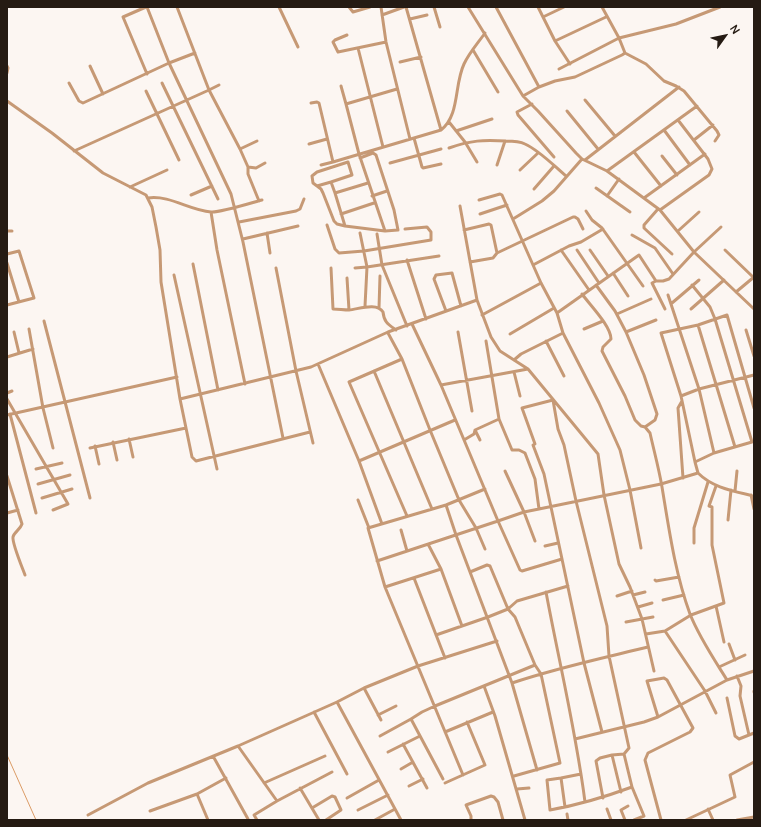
<!DOCTYPE html>
<style>
body{margin:0}
#map{position:relative;width:761px;height:827px;overflow:hidden;background:#fcf6f2;font-family:Manrope,sans-serif}
canvas{display:block}
.frame{position:absolute;inset:0;border:8px solid #251b13;pointer-events:none}
.north{position:absolute;left:705px;top:16px;width:40px;height:40px;-webkit-text-stroke:3px #fcf6f2;paint-order:stroke;rotate:57deg;font-size:11px;font-weight:700;line-height:16px;text-align:center;color:#251b13}
.north::after{content:'';display:block;margin:auto;width:14px;height:18px;background:#251b13;clip-path:polygon(50% 0,100% 100%,50% 72%,0 100%)}
</style>
<div id="map">
<canvas width="761" height="827"></canvas>
<div class="frame"></div>
<div class="north">N</div>
</div>
<script>
const c = document.querySelector('canvas').getContext('2d');
c.lineJoin = 'round';
function trace(path, color, width, dash) { c.strokeStyle = color; c.lineWidth = width; c.lineCap = dash ? 'butt' : 'round'; c.setLineDash(dash || []); c.stroke(path); }
trace(new Path2D(`
 M7,755L36,820`), '#db9b65', 1);
trace(new Path2D(`
 M146,7L123,17L147,74
 M147,7L169,63L231,194L243,242L283,438
 M279,7L298,47
 M349,7L353,12L370,7
 M381,7L386,42L410,139
 M406,7L441,130
 M434,7L440,27
 M468,7L523,96L538,111L576,153L582,159L607,171L660,210L694,252L754,309
 M496,7L539,87
 M538,7L555,41L570,64
 M382,15L404,7
 M543,17L564,7
 M410,19L427,15
 M347,35L335,40L333,42L338,52L386,42
 M555,41L606,17
 M358,48L383,147
 M473,50L498,92
 M625,53L646,64L664,81L676,86L684,91L717,131L719,135L715,141
 M400,62L421,57
 M7,66L8,68L7,73
 M90,66L103,94
 M559,69L619,38L602,7
 M69,83L79,101L83,103L169,63L195,53
 M162,83L218,199
 M219,85L209,90L240,149L248,167L256,168L265,163
 M341,86L346,104
 M146,91L179,160
 M523,96L539,87L555,81L575,77L622,55L625,53L619,38L676,24L720,7
 M585,100L615,136
 M7,101L52,133L103,173L146,195L152,207L156,227L160,250L161,282L180,399L311,367L388,332L477,300
 M311,103L317,102L319,103L333,162L441,130C460,115 454,85 464,64C469,53 478,43 485,33
 M532,104L517,112L518,115L554,157
 M567,111L598,149
 M449,122L465,142L477,162
 M664,130L690,165
 M456,131L492,119
 M414,138L422,167L423,168L441,164
 M694,140L713,125
 M309,144L327,139
 M449,148C472,140 482,140 506,141C512,141 519,141 525,144C540,151 553,165 566,176
 M240,149L257,141
 M74,151L209,90L177,7
 M634,152L661,186
 M662,156L677,175
 M585,160L679,87
 M390,163L441,149
 M321,165L333,162
 M497,165L505,141
 M248,167V174L259,201
 M520,170L538,153
 M607,171L697,106
 M331,182L352,175L348,162L317,172L312,176L313,183L321,189L323,193L334,221L337,224L345,226
 M317,186L331,182L335,193L368,183
 M130,187L167,170
 M596,188L630,212
 M534,189L554,166
 M335,193L345,226L385,231L398,230L394,210L376,155L373,153L360,158
 M191,195L212,186
 M372,196L387,191
 M607,196L619,179
 M148,198C170,195 189,210 211,212C219,213 251,203 262,200
 M644,198L705,154
 M479,200L500,194L502,195L541,283L557,313L563,333L599,403L620,450L630,490L641,548
 M460,206L477,300L491,337L500,351L528,369L598,454L604,495L619,564L630,587L642,619L654,671
 M658,209L644,225V228L672,254
 M660,210L709,175L712,169L708,159L678,120
 M586,211L592,220L602,228L643,286
 M211,212L217,250L245,384
 M341,214L374,203
 M480,214L507,205
 M513,219L542,201L554,191L582,159
 M239,222L296,211L300,209L304,199
 M327,225L335,249L339,253L364,251L431,240V232L427,227L405,229
 M464,230L489,224L491,225L497,253L493,258L470,262
 M7,231H12
 M385,231L359,154L346,104L397,89
 M678,231L699,212
 M267,233L270,253
 M360,233L367,267L365,306
 M377,234L382,265L407,326
 M632,235L655,248L673,274
 M243,239L298,226
 M561,250L589,290
 M577,250L599,283
 M590,250L608,276
 M725,250L753,277
 M497,253L573,217H575L578,219L583,229
 M7,254L19,251L34,298L7,305
 M407,260L426,319
 M7,263L19,302
 M193,264L218,390
 M533,265L569,246L581,242L603,229
 M276,268L296,371L313,443
 M331,268L333,309C338,309 344,310 349,310C359,309 377,302 383,312C384,322 388,324 396,330
 M355,268L367,267L439,256
 M613,273L628,296
 M174,275L217,469
 M347,278L349,310
 M656,281H663L669,279L694,252L721,227
 M596,285L615,311L626,332L644,375L657,414L655,420L645,427
 M692,285L710,307L715,319L752,442L714,453
 M736,292L754,277
 M582,294C590,305 611,326 611,339L603,347L602,351L625,396L635,420L641,426L645,427L650,433C654,451 659,469 662,487C669,529 675,573 690,614C699,637 714,659 727,680
 M668,295L699,389L714,453L695,462L698,473
 M672,303L699,280
 M379,308L380,276
 M691,309L724,280
 M446,311L434,279L436,275L452,273L461,306
 M557,313L639,255L656,281L652,283L665,309
 M617,314L651,299
 M482,315L541,283
 M44,321L90,498
 M412,324L441,385L498,521L524,512L505,471
 M698,325L735,447
 M29,329L43,408L53,448
 M584,329L603,321
 M746,330L754,356
 M14,332L19,353
 M458,332L472,411
 M626,332L656,320
 M388,333L402,359L430,430L459,500L476,528L485,549
 M510,334L554,308
 M486,341L499,419L512,450H519L525,453L535,479L539,509L661,484L698,473C713,488 734,491 754,496
 M546,341L564,376
 M7,357L33,349
 M402,359L349,382L407,516
 M514,360L521,354L563,333
 M318,364L359,461
 M374,371L432,509
 M514,372L520,396
 M441,385L528,369
 M7,393L12,391
 M681,396L699,389L754,375
 M7,399L68,504L53,510
 M180,399L192,457L196,461L310,432
 M553,400L558,429L564,445L576,501L607,626L609,656L629,748L624,754L632,787L644,816L634,820
 M553,400L522,408L535,444L533,445L544,474L584,663L602,732
 M682,401L678,408L683,478
 M10,414L36,513
 M7,415L177,377
 M475,430L480,440
 M129,439L133,457
 M464,440L474,434L475,430L499,419
 M113,442L117,460
 M95,446L99,464
 M90,448L186,428
 M695,462L681,396L661,333L698,325L727,315L754,408
 M36,469L62,463
 M7,476L22,524C20,530 14,532 13,537C12,543 22,567 25,575
 M38,484L70,475
 M735,491L737,471
 M751,495L754,509
 M42,498L72,489
 M358,500L369,528
 M446,505L456,535L512,683L537,770
 M7,513L18,510
 M728,520L731,490
 M382,524L359,461L455,420
 M401,530L407,551
 M535,541L524,512L539,509
 M694,543V528L708,482
 M428,544L441,569L462,626
 M545,546L558,543
 M377,561L498,521L520,570L522,571L562,559
 M414,578L445,658
 M655,580L656,581L679,577
 M385,587L441,569
 M546,592C559,662 576,731 585,802
 M633,595L645,592
 M617,596L632,591
 M663,600L684,595
 M716,606L724,642
 M638,607L652,603
 M626,622L653,617
 M665,631L705,691L716,713
 M646,634L665,631L691,615L724,603L712,545V507L709,506L716,486
 M436,635L488,617L508,609L490,566L487,565L470,572
 M729,644L735,660
 M719,667L745,655
 M737,676L741,686L740,696L749,735
 M512,683C556,668 603,658 648,647
 M484,686L495,716L525,820
 M364,688L381,720
 M754,691V692
 M727,698L735,736L739,739L754,733
 M337,702L401,820
 M314,712L347,774
 M378,715L396,706
 M658,717L647,681L664,678L667,680L693,728L690,732L648,753L645,760L661,820
 M445,732L493,712
 M380,736L411,719
 M575,739L644,722L658,717L727,680L754,671
 M403,744L427,788
 M388,752L420,736
 M213,756L248,819
 M401,769L413,762
 M463,775L385,587L368,528L446,505L485,489
 M514,776L560,763L541,674L535,665
 M561,778L581,774
 M443,779L411,719L422,712L435,706L535,665L515,617L508,609L517,601L568,586
 M264,783L325,756
 M445,783L485,765L467,722
 M409,786L423,779
 M300,788L319,820
 M517,789L529,788
 M621,792L612,755L624,754
 M197,794L208,820
 M347,798L379,780
 M603,798L596,761L600,758L612,755
 M277,801L332,772
 M565,807L561,778L547,780L550,810C578,805 605,797 632,787
 M312,808L332,796L335,797L341,810L326,820
 M607,809L611,820
 M708,809L713,820
 M358,810L388,795
 M150,811L197,794L226,778
 M567,814L568,820
 M88,815L148,783L238,746
 M257,820L254,815L277,801L238,746L337,702L364,688L418,666L497,641
 M375,820L395,809
 M471,820V816L466,805L491,796L494,797L498,802L503,820
 M625,820L621,810L628,806
 M686,820L735,797L730,775L754,762
 M737,820L754,817`), '#c69975', 3);
</script>
